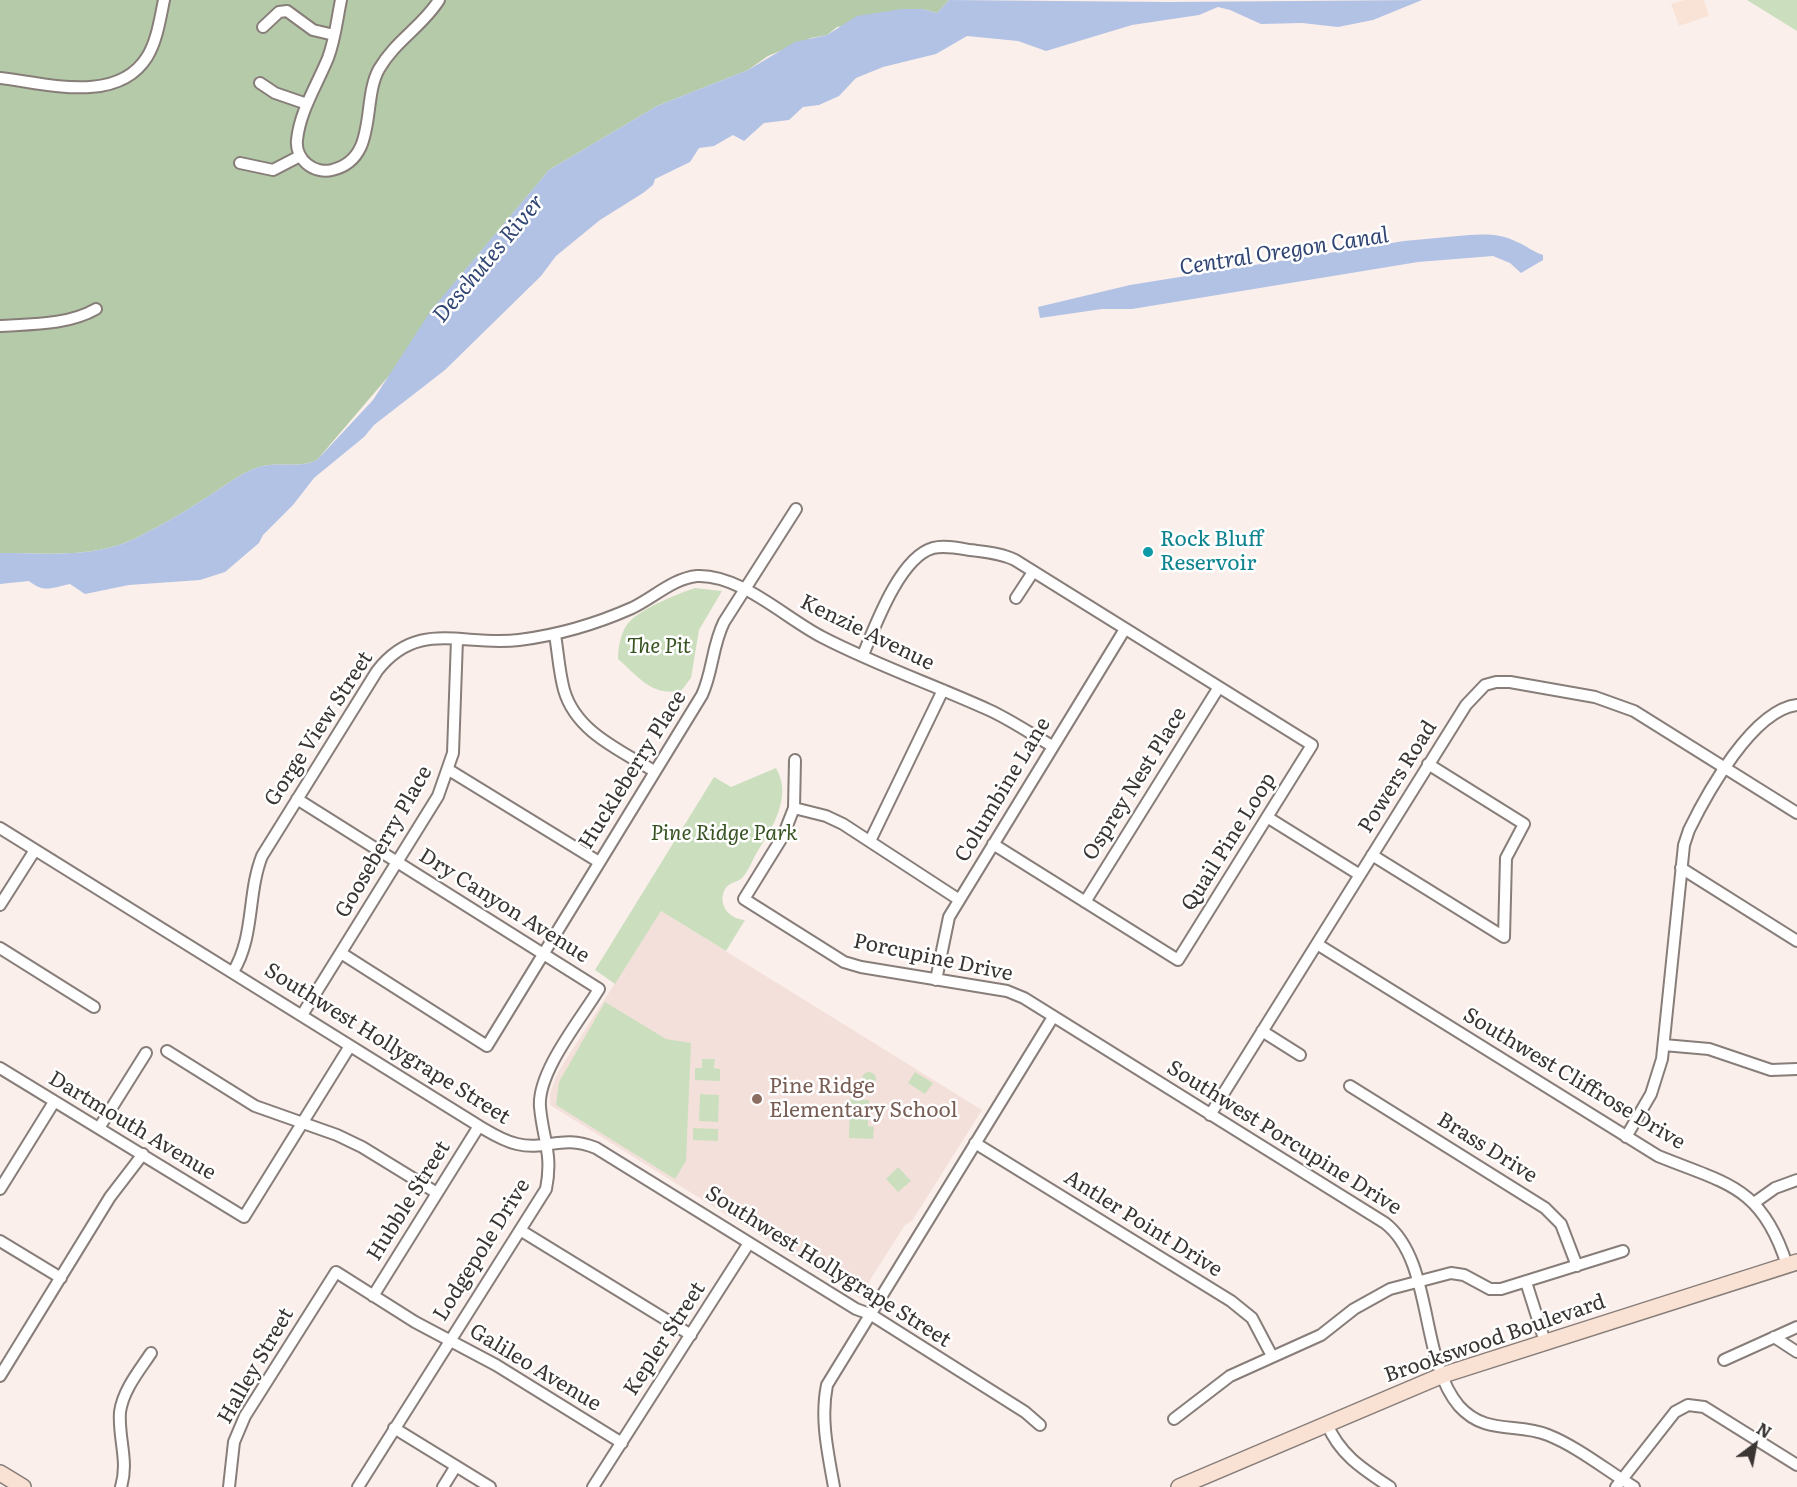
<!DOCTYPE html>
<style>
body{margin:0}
#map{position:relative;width:1797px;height:1487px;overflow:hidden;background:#fbefeb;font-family:Literata,serif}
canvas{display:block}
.north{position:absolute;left:1725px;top:1415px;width:60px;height:60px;-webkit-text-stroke:4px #fff;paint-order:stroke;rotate:32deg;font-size:16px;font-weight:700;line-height:24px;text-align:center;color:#3a3533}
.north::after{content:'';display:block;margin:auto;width:21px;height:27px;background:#3a3533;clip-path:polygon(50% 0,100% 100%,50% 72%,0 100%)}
</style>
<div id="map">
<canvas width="1797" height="1487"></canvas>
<div class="north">N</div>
</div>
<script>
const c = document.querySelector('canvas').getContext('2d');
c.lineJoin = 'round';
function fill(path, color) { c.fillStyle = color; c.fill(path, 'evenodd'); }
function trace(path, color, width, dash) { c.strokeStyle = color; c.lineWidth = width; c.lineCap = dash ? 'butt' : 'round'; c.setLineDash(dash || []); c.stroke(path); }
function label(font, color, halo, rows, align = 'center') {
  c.font = font + ' Literata,serif'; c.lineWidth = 5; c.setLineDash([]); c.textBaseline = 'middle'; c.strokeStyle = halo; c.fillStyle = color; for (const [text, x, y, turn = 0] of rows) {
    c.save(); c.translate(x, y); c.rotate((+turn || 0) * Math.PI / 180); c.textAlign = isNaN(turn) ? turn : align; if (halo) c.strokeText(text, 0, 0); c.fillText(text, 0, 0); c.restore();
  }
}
fill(new Path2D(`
 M661,911L982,1110L912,1221L905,1225L870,1280L862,1299L550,1105V1093L558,1072Z`), '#f4e0da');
fill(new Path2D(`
 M1684,0H1704L1709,16L1679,26L1671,4Z`), '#f9e3d6');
fill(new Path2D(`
 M1747,0H1797V31Z
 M695,588L722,591L699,630L691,678L681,691C651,696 639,677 618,659C618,647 621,629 631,620C645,607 677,594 695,588Z
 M776,768C793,797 772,828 756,854C752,861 748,872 742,878C736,883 728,882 724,891C718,906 730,919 745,920L726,951L661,911L615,984L595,970L714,777L731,787Z
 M605,1002L666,1039L691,1043L686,1161L675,1179L556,1105L559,1082Z
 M702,1059H715L714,1068L720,1069V1081L695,1080V1068H702Z
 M915,1072L933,1083L925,1094L908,1083Z
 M862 1079a7 7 0 1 1 14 0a7 7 0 1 1-14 0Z
 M700,1094L719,1095L718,1122L699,1121Z
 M850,1099L869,1100L868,1126L874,1127L873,1139L849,1138Z
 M693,1128L718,1129V1141L693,1140Z
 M898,1167L911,1181L898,1192L886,1179Z`), '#cbdfbf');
fill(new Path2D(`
 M0,0H949L937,13L923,9L837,27L827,35L811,38L768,56L748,70L657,106L549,170L456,281L393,371L317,460C299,469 279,461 259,467C241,473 227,484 212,494C189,509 164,524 140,536C97,559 47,553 0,553Z`), '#b5caa8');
fill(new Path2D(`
 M949,0L1169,2L1422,0L1373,20L1338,27L1302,23L1261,24L1230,10L1218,7L1199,15L1132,25L1046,51L1018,41L967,36L936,54L883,67L856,78L839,96L819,105L803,107L789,120L764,123L744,141L733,135L714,146L699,148L690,162L655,179L653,185L643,193L600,220L556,256L541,276L445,370L374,425L364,437L314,478L293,505L263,535L259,543L225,572L200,580L129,585L85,594L70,584C53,587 45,594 29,581L0,584V553C47,553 97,559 140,536C164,524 189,509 212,494C227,484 241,473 259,467C279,461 299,469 317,460L373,400L432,309L549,170L657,106L748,70L795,42L827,35L857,16L902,9H923L937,13Z
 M1469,235C1486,234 1502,234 1517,242C1527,246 1533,252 1543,255V260L1521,273L1510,263L1493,256L1418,262L1132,309H1102L1040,318L1038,307L1130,285L1404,241Z`), '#b1c2e5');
const street = new Path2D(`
 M341,0C337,19 335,40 328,58C317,85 300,111 297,140C296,149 300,158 307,164C314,170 324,172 332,170C379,159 361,101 379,69C395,41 423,26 439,0
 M263,27L279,12L287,11L313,30L334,35
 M0,78C45,83 117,105 147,57C157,41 160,19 164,0
 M260,83L275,93L307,104
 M240,163L273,170L300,156
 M0,326C32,324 68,325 96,309
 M1016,598L1033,572
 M555,635C558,652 559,672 564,690C576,732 620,750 654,771
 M863,655C875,626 900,557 933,548C944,545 958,548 970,550C985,552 1001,553 1015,560L1312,745L1178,960L993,844
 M795,760L794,808L783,836L744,899L844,962L861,967L1007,991L1024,998L1385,1223C1434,1261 1419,1359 1459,1406C1486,1436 1517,1422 1548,1435C1578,1447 1606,1470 1634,1487
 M449,770L599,862
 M297,799L599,989C581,1019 537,1072 540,1107C543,1140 553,1154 546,1189L358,1487
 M794,808L826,816L843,824L958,899
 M1267,817L1360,875
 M0,828L479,1126C491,1133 503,1141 517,1144C547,1151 561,1134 596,1148L856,1309L870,1314L1025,1412L1040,1425
 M870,841L943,690
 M1372,855L1504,937L1506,858L1524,824L1428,764
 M1681,868L1797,941
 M1085,902L1219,687
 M0,905L35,850
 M1317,944L1658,1156C1727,1184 1762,1186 1787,1265
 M0,948L94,1007
 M341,953L487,1046L702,695C713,671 712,646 724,622L796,509
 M233,972C255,936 247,894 262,856L377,671C418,618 463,647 519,640C559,635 596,624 632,608C653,598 674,578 697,576C740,574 785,618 822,637C876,665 934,685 989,710C1011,720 1031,734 1052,746
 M936,980L949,917L1125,629
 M302,1015L438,796L453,753L457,639
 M1262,1031L1300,1055
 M1664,1045L1709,1049L1771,1070L1797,1069
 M167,1051L255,1106L337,1135L362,1147L437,1193
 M0,1068L244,1217L350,1046
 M1350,1086L1545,1208L1561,1224L1577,1266
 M1210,1115L1466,705L1485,685L1496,682H1510L1595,697L1634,711L1797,813
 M99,1128L146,1053
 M1626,1137L1651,1094L1662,1059L1684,845L1689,830C1707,793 1753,710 1797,705
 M975,1143L1231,1301L1252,1318L1272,1356
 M0,1189L54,1102
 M1754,1203L1775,1188L1797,1180
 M520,1230L691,1335
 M0,1241L61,1278
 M1526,1282L1545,1342
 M373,1296L479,1126
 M1774,1337L1797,1352
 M1724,1360L1797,1327
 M0,1376L110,1197L143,1154
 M1174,1419L1230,1376L1321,1335L1354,1309L1390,1289L1451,1273L1464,1275L1490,1289H1501L1623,1251
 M1327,1424C1340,1455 1363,1469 1390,1487
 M394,1428L490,1487
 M121,1487C129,1461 118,1438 120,1412C123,1390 139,1371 151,1353
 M229,1487L234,1442L245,1416L336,1272L415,1322L496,1365L622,1443
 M443,1487L456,1466
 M593,1487L749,1243
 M834,1487C828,1453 820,1419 827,1385L1053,1017
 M1616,1487L1675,1412L1688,1405L1704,1407L1797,1465`);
const secondary = new Path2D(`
 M0,1473L23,1487
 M1179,1487L1443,1375L1797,1262`);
trace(street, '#877d79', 14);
trace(secondary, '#877d79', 18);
trace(street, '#fff', 10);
trace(secondary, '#f9e2d4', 15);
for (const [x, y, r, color] of [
 [1148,552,6,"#0f9aa8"],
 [757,1099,6,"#8d6e63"]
]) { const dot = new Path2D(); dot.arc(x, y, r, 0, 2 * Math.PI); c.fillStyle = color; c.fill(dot); trace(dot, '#fff', 2); }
label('21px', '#0d838f', '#fff', [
 ["Rock Bluff",1160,540],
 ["Reservoir",1160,564]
], 'left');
label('21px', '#3a3533', '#fff', [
 ["Kenzie Avenue",867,633,26],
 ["Gorge View Street",319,729,-57],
 ["Huckleberry Place",633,770,-58],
 ["Powers Road",1398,777,-58],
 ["Osprey Nest Place",1135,784,-58],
 ["Columbine Lane",1003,790,-59],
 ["Gooseberry Place",384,842,-60],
 ["Quail Pine Loop",1229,842,-58],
 ["Dry Canyon Avenue",504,906,32],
 ["Porcupine Drive",933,958,12],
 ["Southwest Hollygrape Street",387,1044,32],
 ["Southwest Cliffrose Drive",1574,1079,31],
 ["Dartmouth Avenue",132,1126,31],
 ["Southwest Porcupine Drive",1284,1138,32],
 ["Brass Drive",1487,1148,32],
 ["Hubble Street",409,1201,-58],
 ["Antler Point Drive",1143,1224,32],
 ["Lodgepole Drive",482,1250,-58],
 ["Southwest Hollygrape Street",828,1267,32],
 ["Kepler Street",665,1339,-57],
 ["Brookswood Boulevard",1495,1339,-19],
 ["Halley Street",256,1366,-60],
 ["Galileo Avenue",535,1368,31]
]);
label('italic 21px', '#385322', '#fff', [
 ["The Pit",659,647],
 ["Pine Ridge Park",724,834]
]);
label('21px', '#785e54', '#fff', [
 ["Pine Ridge",769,1087],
 ["Elementary School",769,1111]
], 'left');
label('italic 22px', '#314674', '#fff', [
 ["Central Oregon Canal",1284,252,-9],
 ["Deschutes River",489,259,-50]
]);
</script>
